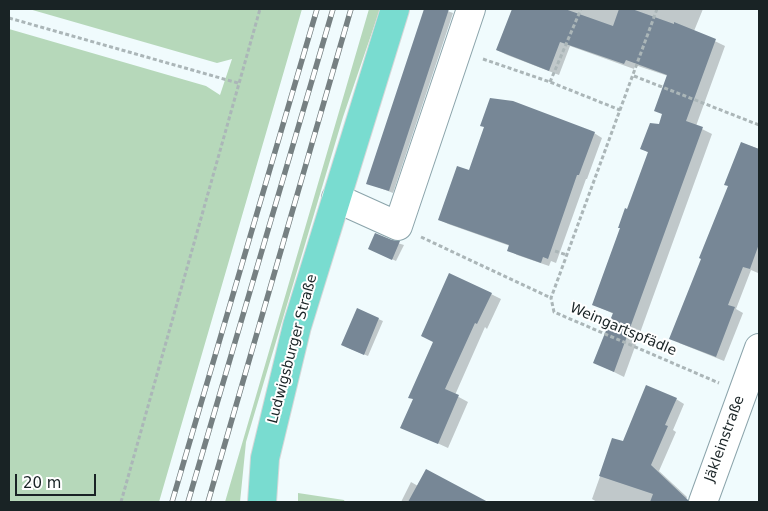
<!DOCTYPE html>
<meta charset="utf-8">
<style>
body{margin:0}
#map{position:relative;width:768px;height:511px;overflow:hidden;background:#f0fbfd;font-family:"DejaVu Sans",sans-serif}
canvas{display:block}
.frame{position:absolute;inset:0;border:10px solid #192325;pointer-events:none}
.scale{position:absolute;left:15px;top:474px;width:81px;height:22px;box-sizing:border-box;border:2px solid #192325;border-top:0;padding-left:6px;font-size:15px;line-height:18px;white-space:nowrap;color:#192325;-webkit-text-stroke:4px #fff;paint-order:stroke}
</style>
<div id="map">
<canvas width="768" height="511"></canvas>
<div class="frame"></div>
<div class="scale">20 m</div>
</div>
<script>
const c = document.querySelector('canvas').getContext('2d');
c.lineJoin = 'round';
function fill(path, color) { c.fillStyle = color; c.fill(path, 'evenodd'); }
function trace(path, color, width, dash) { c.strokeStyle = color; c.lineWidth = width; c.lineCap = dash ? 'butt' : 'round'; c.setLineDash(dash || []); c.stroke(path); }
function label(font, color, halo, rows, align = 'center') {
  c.font = font + ' "DejaVu Sans",sans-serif'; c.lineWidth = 4; c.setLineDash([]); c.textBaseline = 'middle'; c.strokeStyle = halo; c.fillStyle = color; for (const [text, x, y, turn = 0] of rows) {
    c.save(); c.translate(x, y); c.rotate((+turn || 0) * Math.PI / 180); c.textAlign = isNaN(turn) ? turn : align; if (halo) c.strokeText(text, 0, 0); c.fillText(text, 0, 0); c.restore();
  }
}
fill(new Path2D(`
 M29,9H302L159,502H9V29L206,86L220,95L232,59L217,63Z
 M369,9H380L343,117L246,442L240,502H225Z
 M298,493L344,500L345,502H298Z`), '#b6d8ba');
fill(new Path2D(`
 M425,9H442L453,13L393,193L367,183Z
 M513,9H703L694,31L725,46L696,126L712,134L624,377L594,362L614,314L594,305L649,153L642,149L660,126L663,114L656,110L668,76L635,65L634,69L570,46L559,75L507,55L497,50Z
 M594,133L602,138L587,179H586L556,263L551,261L549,266L517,255L509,250L510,246L448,224L440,220L470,172Z
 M742,143L759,149V147V269L758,273L751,270L736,309L743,313L724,361L679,343L730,186Z
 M391,241L404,245L396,261L373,250Z
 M491,294L501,299L487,329L485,327L455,395L468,402L448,448L402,427Z
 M357,310L383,321L368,356L346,347Z
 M676,399L684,404L673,430L676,432L659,471L687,497L685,502H597L592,499L613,440L624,443Z
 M427,470L485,502H401L411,482L418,486Z`), '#0003');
fill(new Path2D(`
 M424,9H449L389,191L366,184Z
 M512,9H565L613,26L619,9H632L674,24V22L716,39L686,121L703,127L614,372L593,363L613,313L592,305L620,228H618L625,208L627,209L648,152L640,149L650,123L659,124L662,114L654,111L667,75L626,60L624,64L560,42L549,71L496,50Z
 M490,98L513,101L595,132L579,175H577L548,259L543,257L541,263L507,251L509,245L438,220L457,166L469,170L484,127L480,126Z
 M741,142L759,149V244L750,269L743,267L728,305L735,307L716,357L669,339L701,259L699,258L728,186L724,185Z
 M375,233L392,240L400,241L392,260L368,249Z
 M449,273L492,293L477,324L475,323L445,389L459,395L438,444L400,428L413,399L408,398L433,342L421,336Z
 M357,308L379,318L364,355L341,345Z
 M646,385L677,398L665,425L668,426L651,465L688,500V502H650L653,494L599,476L612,438L623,441Z
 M426,469L488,502H408Z`), '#778796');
const minor = new Path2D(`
 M336,198L398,226L471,9
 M703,502L759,348`);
const major = new Path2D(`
 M262,502L265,458L297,326L395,9`);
trace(minor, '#8ba4ab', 30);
trace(major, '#d6d7d8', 30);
trace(new Path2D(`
 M657,9L551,298L554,312L719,383
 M9,18L238,83
 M483,59L550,82L620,110
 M634,76L759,125
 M550,82L581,9
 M421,237L551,298
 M555,251L567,255
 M121,502L260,9`), '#abb6b8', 3, [4, 2.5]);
trace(minor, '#fff', 28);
trace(major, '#79dcd0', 28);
const rail = new Path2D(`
 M172,502L317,9
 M188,502L333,9
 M208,502L351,9`);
trace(rail, '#768082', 5.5);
trace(rail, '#fff', 4, [11]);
label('14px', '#192325', '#fff', [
 ["Weingartspfädle",623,330,23],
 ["Ludwigsburger Straße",293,349,-75],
 ["Jäkleinstraße",725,439,-70]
]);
</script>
